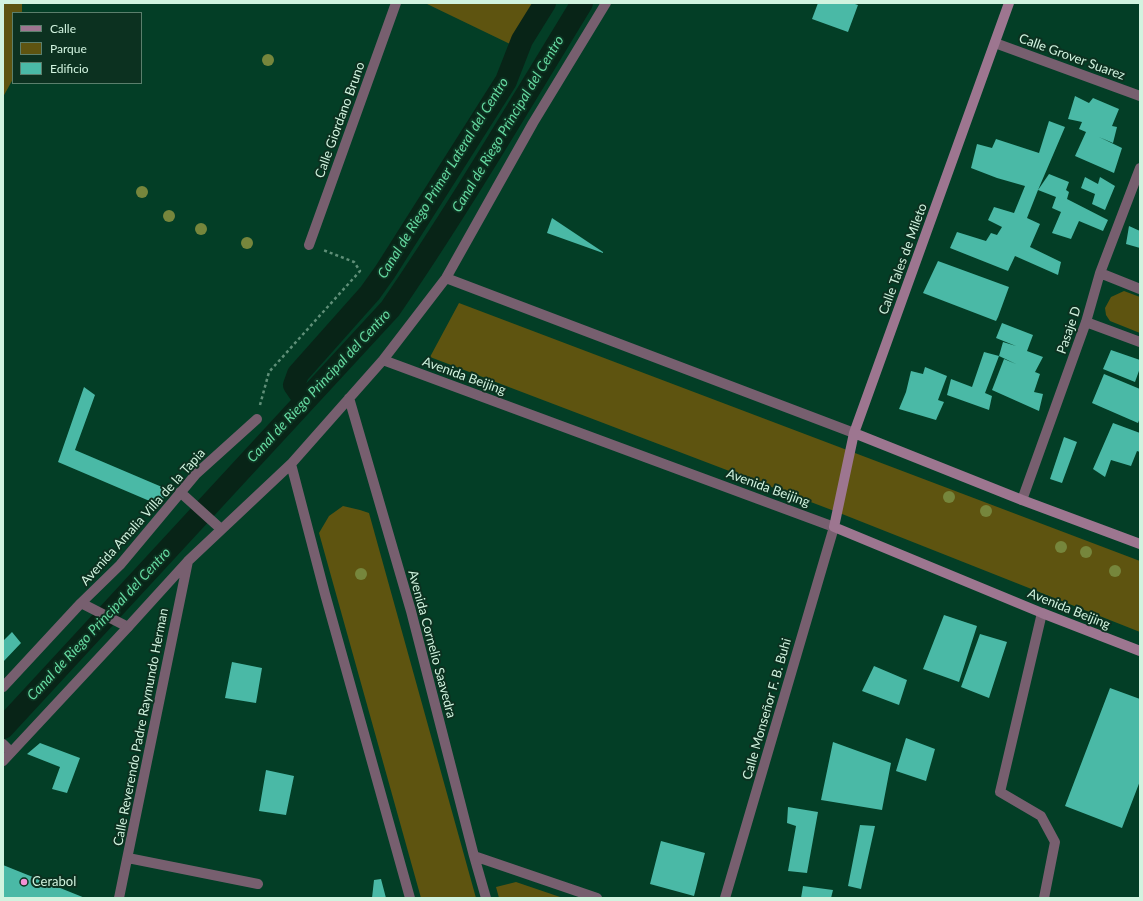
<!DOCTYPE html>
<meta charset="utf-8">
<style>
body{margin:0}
#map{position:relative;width:1143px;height:901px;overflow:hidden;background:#033e26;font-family:Lato,sans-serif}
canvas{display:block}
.frame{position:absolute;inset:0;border:4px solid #d1f3df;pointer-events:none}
.legend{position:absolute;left:12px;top:12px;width:130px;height:72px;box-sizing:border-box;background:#0c3120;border:1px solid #5b7f6c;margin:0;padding:5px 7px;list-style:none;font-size:12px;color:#d1f3df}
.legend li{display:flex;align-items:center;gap:8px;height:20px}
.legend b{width:20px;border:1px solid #5b7f6c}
</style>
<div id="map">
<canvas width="1143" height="901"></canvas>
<div class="frame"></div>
<ul class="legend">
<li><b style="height:5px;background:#9d7690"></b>Calle</li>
<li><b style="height:11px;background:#5e5410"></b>Parque</li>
<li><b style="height:11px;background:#4ab9a6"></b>Edificio</li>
</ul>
</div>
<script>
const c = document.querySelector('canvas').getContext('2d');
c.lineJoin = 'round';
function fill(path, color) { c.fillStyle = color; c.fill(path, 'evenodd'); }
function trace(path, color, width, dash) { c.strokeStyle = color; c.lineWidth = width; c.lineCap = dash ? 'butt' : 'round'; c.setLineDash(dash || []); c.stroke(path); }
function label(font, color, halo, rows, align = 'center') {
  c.font = font + ' Lato,sans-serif'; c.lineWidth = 4; c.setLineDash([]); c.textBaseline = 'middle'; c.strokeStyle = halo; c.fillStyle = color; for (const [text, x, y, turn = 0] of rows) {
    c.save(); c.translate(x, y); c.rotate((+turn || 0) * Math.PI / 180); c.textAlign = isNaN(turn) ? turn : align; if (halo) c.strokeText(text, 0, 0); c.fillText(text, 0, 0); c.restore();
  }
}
fill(new Path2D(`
 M3,3H22V13H13V79L3,97Z
 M425,3H536L510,44Z
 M1124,291L1140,297V333L1110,321L1106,315L1105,308L1111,297Z
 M459,303L1140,561V632L837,512L430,357Z
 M343,506L360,510L369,513L476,898H421L319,533L329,516Z
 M516,882L563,898H499L496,887Z`), '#5e5410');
trace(new Path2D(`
 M305,401L294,385L298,374L370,293L385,272L506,81L522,40L545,3
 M3,728L390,309C458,210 519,106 582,3`), '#082417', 22);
fill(new Path2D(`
 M818,3H852L858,5L848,32L812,19Z
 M1075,96L1089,103L1093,98L1119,109L1112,126L1117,127L1113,143L1099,137L1122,148L1114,173L1075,156L1086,132L1079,129L1082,122L1068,119Z
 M1049,121L1065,127L1038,190L1049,174L1069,182L1066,190L1069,192L1067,199L1108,220L1103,231L1079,221L1071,239L1052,233L1061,212L1052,208L1056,197L1038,190L1027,218L1040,224L1030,247L1061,262L1058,275L1015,256L1008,271L950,248L957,232L986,241L991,233L997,235L1002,227L988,220L994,207L1014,213L1025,186L997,178L971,168L977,144L992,148L996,139L1039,153Z
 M1085,177L1098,184L1100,177L1115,186L1105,210L1092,204L1095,194L1081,188Z
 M552,218L603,252V253L547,233Z
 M1129,226L1140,231V248L1126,244Z
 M938,261L1009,287L998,317L996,321L923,293Z
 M1002,323L1033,335L1027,351L1043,357L1035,372L1040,374L1034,392L1043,394L1039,411L992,390L1004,359L1016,364L999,356L1003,342L1016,346L996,338Z
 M1111,350L1140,360V368L1135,382L1103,369Z
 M984,352L999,356L985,393L992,396L989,410L947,395L951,379L972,387Z
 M925,367L947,376L938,400L944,402L936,420L899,409L906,392L911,371L923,374Z
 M1104,374L1140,389V418L1138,423L1092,403Z
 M84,387L95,395L75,450L169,490L159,505L58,462Z
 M1113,423L1140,433V452L1137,451L1131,466L1111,460L1105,477L1093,469Z
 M1064,437L1077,442L1062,483L1050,479Z
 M944,615L977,626L959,682L923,669Z
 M12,632L21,643L3,662V641Z
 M980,634L1007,642L989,698L961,687Z
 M232,662L262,668L256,703L225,698Z
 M874,666L907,680L899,705L862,691Z
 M1110,688L1140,699V781L1122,828L1065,806Z
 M906,738L935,749L926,781L896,771Z
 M833,742L891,763L882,810L821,800Z
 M40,743L80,758L67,793L52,789L60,767L27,754Z
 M266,770L294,776L286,815L259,811Z
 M788,807L818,812L807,873L788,871L796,826L787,823Z
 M860,825L875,826L861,889L848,886Z
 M661,841L705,853L694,896L650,884Z
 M3,865L85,898H3Z
 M381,879L386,898H372L374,880Z
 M803,886L833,890L831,898H801Z`), '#4ab9a6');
trace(new Path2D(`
 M260,405L269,372L360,271L354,262L323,250`), '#5f8f78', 2.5, [3, 3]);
trace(new Path2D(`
 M180,492L221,529
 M81,603L128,627
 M3,687L81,603L120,565L196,474L257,419
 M3,744L11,752`), '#775f6f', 10);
trace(new Path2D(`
 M995,43L1140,96
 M309,245L396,3
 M1100,273L1140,289
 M446,278L854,433
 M1086,322L1140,342
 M383,360L834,527L725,898
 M349,398L411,611L474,856L486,898
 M291,464L325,594L410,898
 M1022,500L1086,322L1100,273L1140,168
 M1042,613L1000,792L1041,816L1055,842L1044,898
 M3,761L128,627L188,561L291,464L383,360L446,278L533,123L606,3
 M474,856L597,898
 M128,858L258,884
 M119,898L188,561`), '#775f6f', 10);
trace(new Path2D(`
 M1009,3L854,433L834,527L1042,613L1140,651
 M854,433L1022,500L1140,544`), '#9d7690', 10);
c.fillStyle = '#76863c';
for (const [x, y] of [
 [268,60],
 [142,192],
 [169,216],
 [201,229],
 [247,243],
 [949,497],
 [986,511],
 [1061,547],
 [1086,552],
 [1115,571],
 [361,574]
]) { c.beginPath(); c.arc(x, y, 6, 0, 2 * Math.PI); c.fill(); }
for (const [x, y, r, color] of [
 [24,882,4,"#f391d5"]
]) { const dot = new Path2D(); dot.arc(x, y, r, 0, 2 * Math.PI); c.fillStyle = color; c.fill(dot); trace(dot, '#0c3120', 1.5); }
label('13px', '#d1f3df', '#0c3120', [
 ["Calle Grover Suarez",1072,57,20],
 ["Calle Giordano Bruno",340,120,-70],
 ["Calle Tales de Mileto",903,259,-70],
 ["Pasaje D",1069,330,-71],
 ["Avenida Beijing",464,376,20],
 ["Avenida Beijing",768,488,20],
 ["Avenida Amalia Villa de la Tapia",143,517,-48],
 ["Avenida Beijing",1069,609,22],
 ["Avenida Cornelio Saavedra",432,644,75],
 ["Calle Monseñor F. B. Buhi",767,709,-74],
 ["Calle Reverendo Padre Raymundo Herman",141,727,-79]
]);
label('13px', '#d1f3df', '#0c3120', [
 ["Cerabol",32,882]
], 'left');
label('italic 14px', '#65d9a0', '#0c3120', [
 ["Canal de Riego Principal del Centro",508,124,-59],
 ["Canal de Riego Primer Lateral del Centro",443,178,-58],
 ["Canal de Riego Principal del Centro",319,386,-47],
 ["Canal de Riego Principal del Centro",99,624,-47]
]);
</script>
